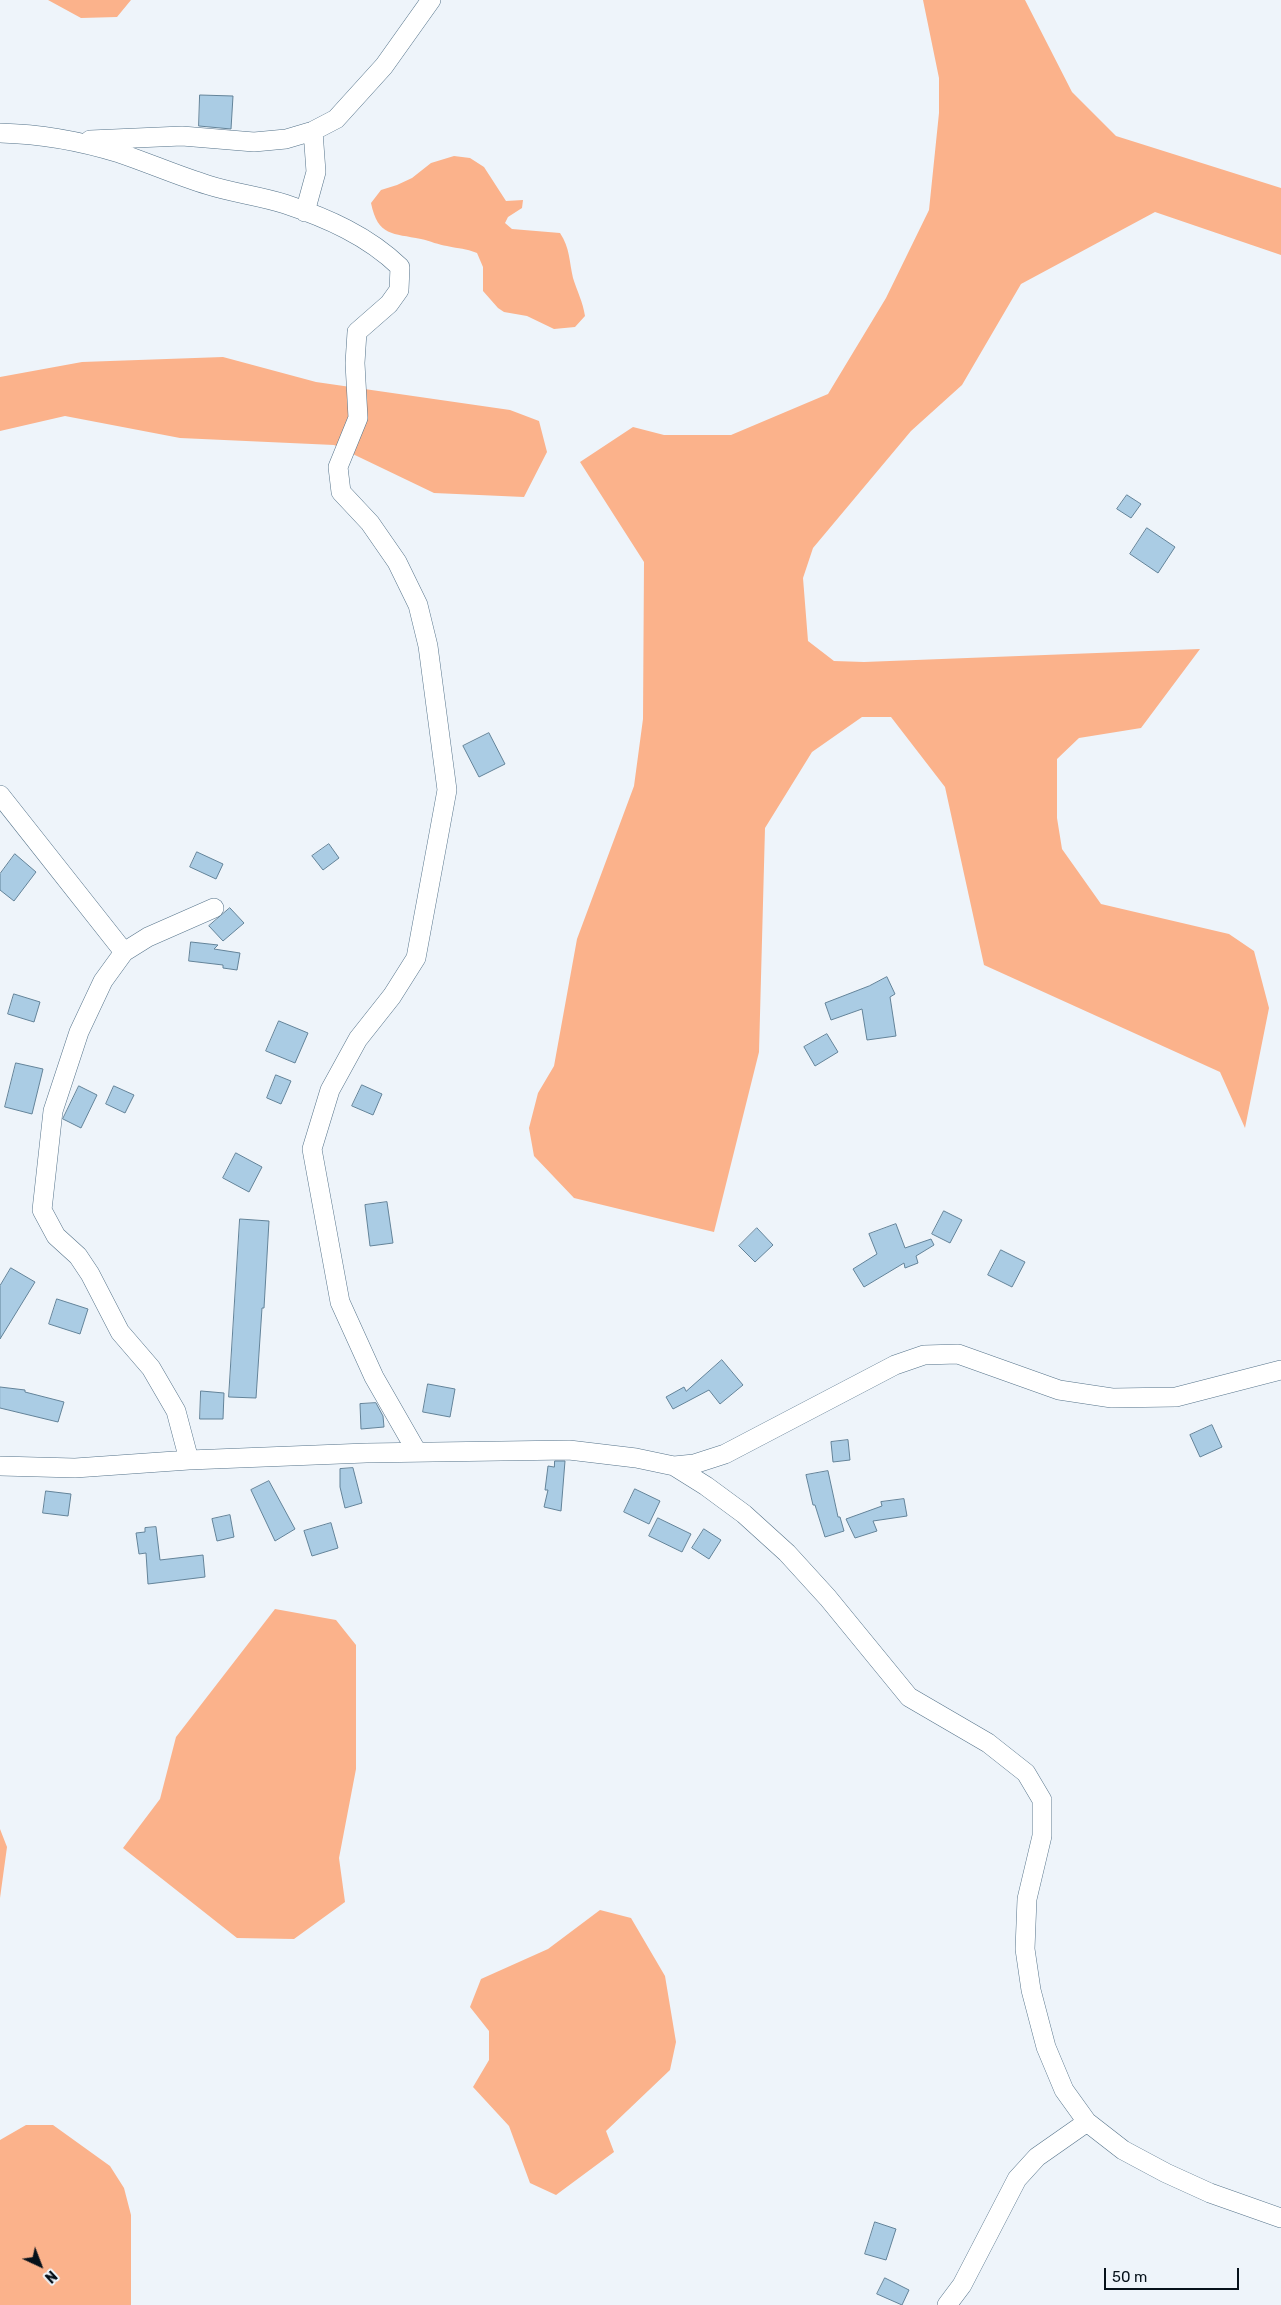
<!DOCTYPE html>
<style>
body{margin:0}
#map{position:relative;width:1281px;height:2305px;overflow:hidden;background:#eef4fa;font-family:Rubik,sans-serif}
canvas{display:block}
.north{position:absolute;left:15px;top:2240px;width:50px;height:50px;-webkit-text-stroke:4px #eef4fa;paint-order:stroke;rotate:137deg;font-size:14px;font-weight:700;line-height:20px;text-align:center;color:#06111a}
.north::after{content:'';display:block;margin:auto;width:18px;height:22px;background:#06111a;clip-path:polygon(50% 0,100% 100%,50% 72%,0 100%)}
.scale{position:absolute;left:1104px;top:2268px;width:135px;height:22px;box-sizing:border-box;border:2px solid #06111a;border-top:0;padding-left:6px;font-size:15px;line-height:18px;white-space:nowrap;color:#06111a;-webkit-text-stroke:4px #eef4fa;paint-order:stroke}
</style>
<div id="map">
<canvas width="1281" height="2305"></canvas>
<div class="north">N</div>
<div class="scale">50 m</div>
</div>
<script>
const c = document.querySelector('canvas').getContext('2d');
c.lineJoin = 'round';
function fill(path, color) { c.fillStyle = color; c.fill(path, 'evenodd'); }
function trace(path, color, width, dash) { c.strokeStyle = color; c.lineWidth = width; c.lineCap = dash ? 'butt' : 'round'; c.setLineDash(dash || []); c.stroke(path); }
fill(new Path2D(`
 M48,0H131L117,17L81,18Z
 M923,0H1025L1072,92L1116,136L1281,188V255L1155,212L1021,284L962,385L911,431L813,548L803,578L808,641L834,661L864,662L1200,649L1141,728L1079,738L1057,759V818L1062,849L1101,904L1229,934L1254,951L1269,1008L1245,1128L1220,1072L984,965L945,787L891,717H862L812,752L765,828L759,1052L714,1232L574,1198L534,1156L529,1128L538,1093L554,1066L577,939L634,786L643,719L644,562L580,462L633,427L664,435H731L828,394L886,298L929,210L939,113V78Z
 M454,156L470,158L484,167L506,201L523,200L522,208L508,217L505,223L512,229L560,233C570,248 569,261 573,278C577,291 583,302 585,316L575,327L554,329L527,316L504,312L498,308L483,291V267L477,253C465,248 460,249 447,246C439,245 430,241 421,239C393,233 378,237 371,203L381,190L397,185L412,178L431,163Z
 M223,357L316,382L510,410L539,421L547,452L524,497L434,493L334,445L180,438L65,416L0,431V377L82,362Z
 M275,1609L336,1620L356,1645V1769L339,1858L345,1902L294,1939L237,1938L123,1848L160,1799L176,1737Z
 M0,1829L7,1847L0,1898Z
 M600,1910L631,1918L665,1976L676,2042L670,2070L606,2131L614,2152L556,2195L530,2183L509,2126L473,2087L489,2060V2031L470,2007L481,1979L548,1949Z
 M26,2125H53L110,2166L124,2188L131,2215V2305H0V2140Z`), '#fbb28b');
const building = new Path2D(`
 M200,95L233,96L231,129L199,126Z
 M1127,495L1141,504L1131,518L1117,509Z
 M1147,528L1175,547L1158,573L1130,554Z
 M489,733L505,764L479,777L463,746Z
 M329,844L339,858L323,870L312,856Z
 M197,852L223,864L216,879L190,867Z
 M15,854L36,872L14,901L0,890V874Z
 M230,908L244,923L223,941L209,926Z
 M191,942L218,945L214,949L240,953L237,970L223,968V965L189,961Z
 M887,977L895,994L890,997L896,1036L867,1040L862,1009L831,1020L825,1003L869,986Z
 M14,994L40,1002L34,1022L8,1014Z
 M279,1021L308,1033L295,1063L266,1051Z
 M827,1034L838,1052L815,1066L804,1047Z
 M16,1063L43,1069L32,1114L5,1107Z
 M276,1075L291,1081L281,1104L267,1098Z
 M362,1085L382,1094L373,1115L352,1106Z
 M79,1086L97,1095L81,1128L63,1119Z
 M114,1086L134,1095L125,1113L106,1104Z
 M236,1153L262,1167L249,1192L223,1178Z
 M387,1202L393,1243L370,1246L365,1205Z
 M944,1211L962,1220L950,1243L932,1234Z
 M240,1219L269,1221L264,1308H262L256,1398L229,1397Z
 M896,1224L905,1248L931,1239L934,1245L916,1256L918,1263L905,1268L904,1263L864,1287L853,1269L877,1254L869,1234Z
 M757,1228L773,1245L755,1262L739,1246Z
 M1001,1250L1025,1262L1012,1287L988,1275Z
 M11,1268L35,1282L0,1339V1286Z
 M57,1299L88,1309L80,1334L49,1324Z
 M722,1360L743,1385L720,1404L709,1390L673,1409L666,1397L684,1387L686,1391Z
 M428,1384L455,1389L450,1417L423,1412Z
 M0,1387L25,1390V1392L64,1402L58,1422L0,1408Z
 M201,1391L224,1393L223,1419H200Z
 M376,1403L383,1416L384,1427L361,1429L360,1404Z
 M1212,1425L1222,1447L1200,1457L1190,1435Z
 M848,1440L850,1460L833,1462L831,1442Z
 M555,1461H565L561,1511L544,1507L548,1490H545L548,1466L554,1467Z
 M353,1468L362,1503L345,1508L340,1487V1469Z
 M828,1471L838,1517H840L844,1531L825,1537L815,1505H813L806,1475Z
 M269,1481L295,1529L275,1541L251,1490Z
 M635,1489L660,1501L649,1524L624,1512Z
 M46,1491L71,1494L68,1516L43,1513Z
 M904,1499L907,1516L873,1521L877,1531L855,1538L846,1519L882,1506L881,1502Z
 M230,1515L234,1537L217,1541L212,1519Z
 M658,1518L691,1534L682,1552L649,1536Z
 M331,1523L338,1548L312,1556L304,1531Z
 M156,1527L160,1560L203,1555L205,1577L148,1584L146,1553L139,1554L136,1533L145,1532V1528Z
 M704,1529L721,1540L709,1559L692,1548Z
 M875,2222L896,2229L886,2260L865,2254Z
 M885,2278L909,2290L902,2305L877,2294Z`);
fill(building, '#aacce4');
trace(building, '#638399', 1);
const minor = new Path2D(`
 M0,133C40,134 80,141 119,153C149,163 178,176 208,185C233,193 260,196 285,204C327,218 368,236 400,267L399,290L389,304L357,332L355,363L358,418L338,467L341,492L370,523L397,562L418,605L428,646L447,790L416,958L392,996L358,1039L330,1090L312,1149L340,1302L374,1377L417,1452
 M90,140L182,136L254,142L286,139L313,131L336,119L384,66L431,0
 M305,212L316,172L313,131
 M0,795L124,952
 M189,1460L176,1411L151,1368L120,1332L90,1274L78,1256L56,1236L42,1210L53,1111L79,1032L103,981L124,952L148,937L214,908
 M0,1466L75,1468L189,1460L366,1453L569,1450L636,1458L674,1466L706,1486L744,1514L787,1553L828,1598L909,1697L988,1743L1026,1773L1042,1800V1836L1027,1899L1025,1949L1031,1990L1046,2047L1064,2090L1087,2122L1123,2150L1166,2173L1210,2193L1281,2218
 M674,1466L694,1464L725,1454L895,1365L924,1355L958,1354L1059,1390L1112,1398L1176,1397L1281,1370
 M947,2305L962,2285L1017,2179L1037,2157L1087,2122`);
trace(minor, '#55738a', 20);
trace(minor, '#fff', 19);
</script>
